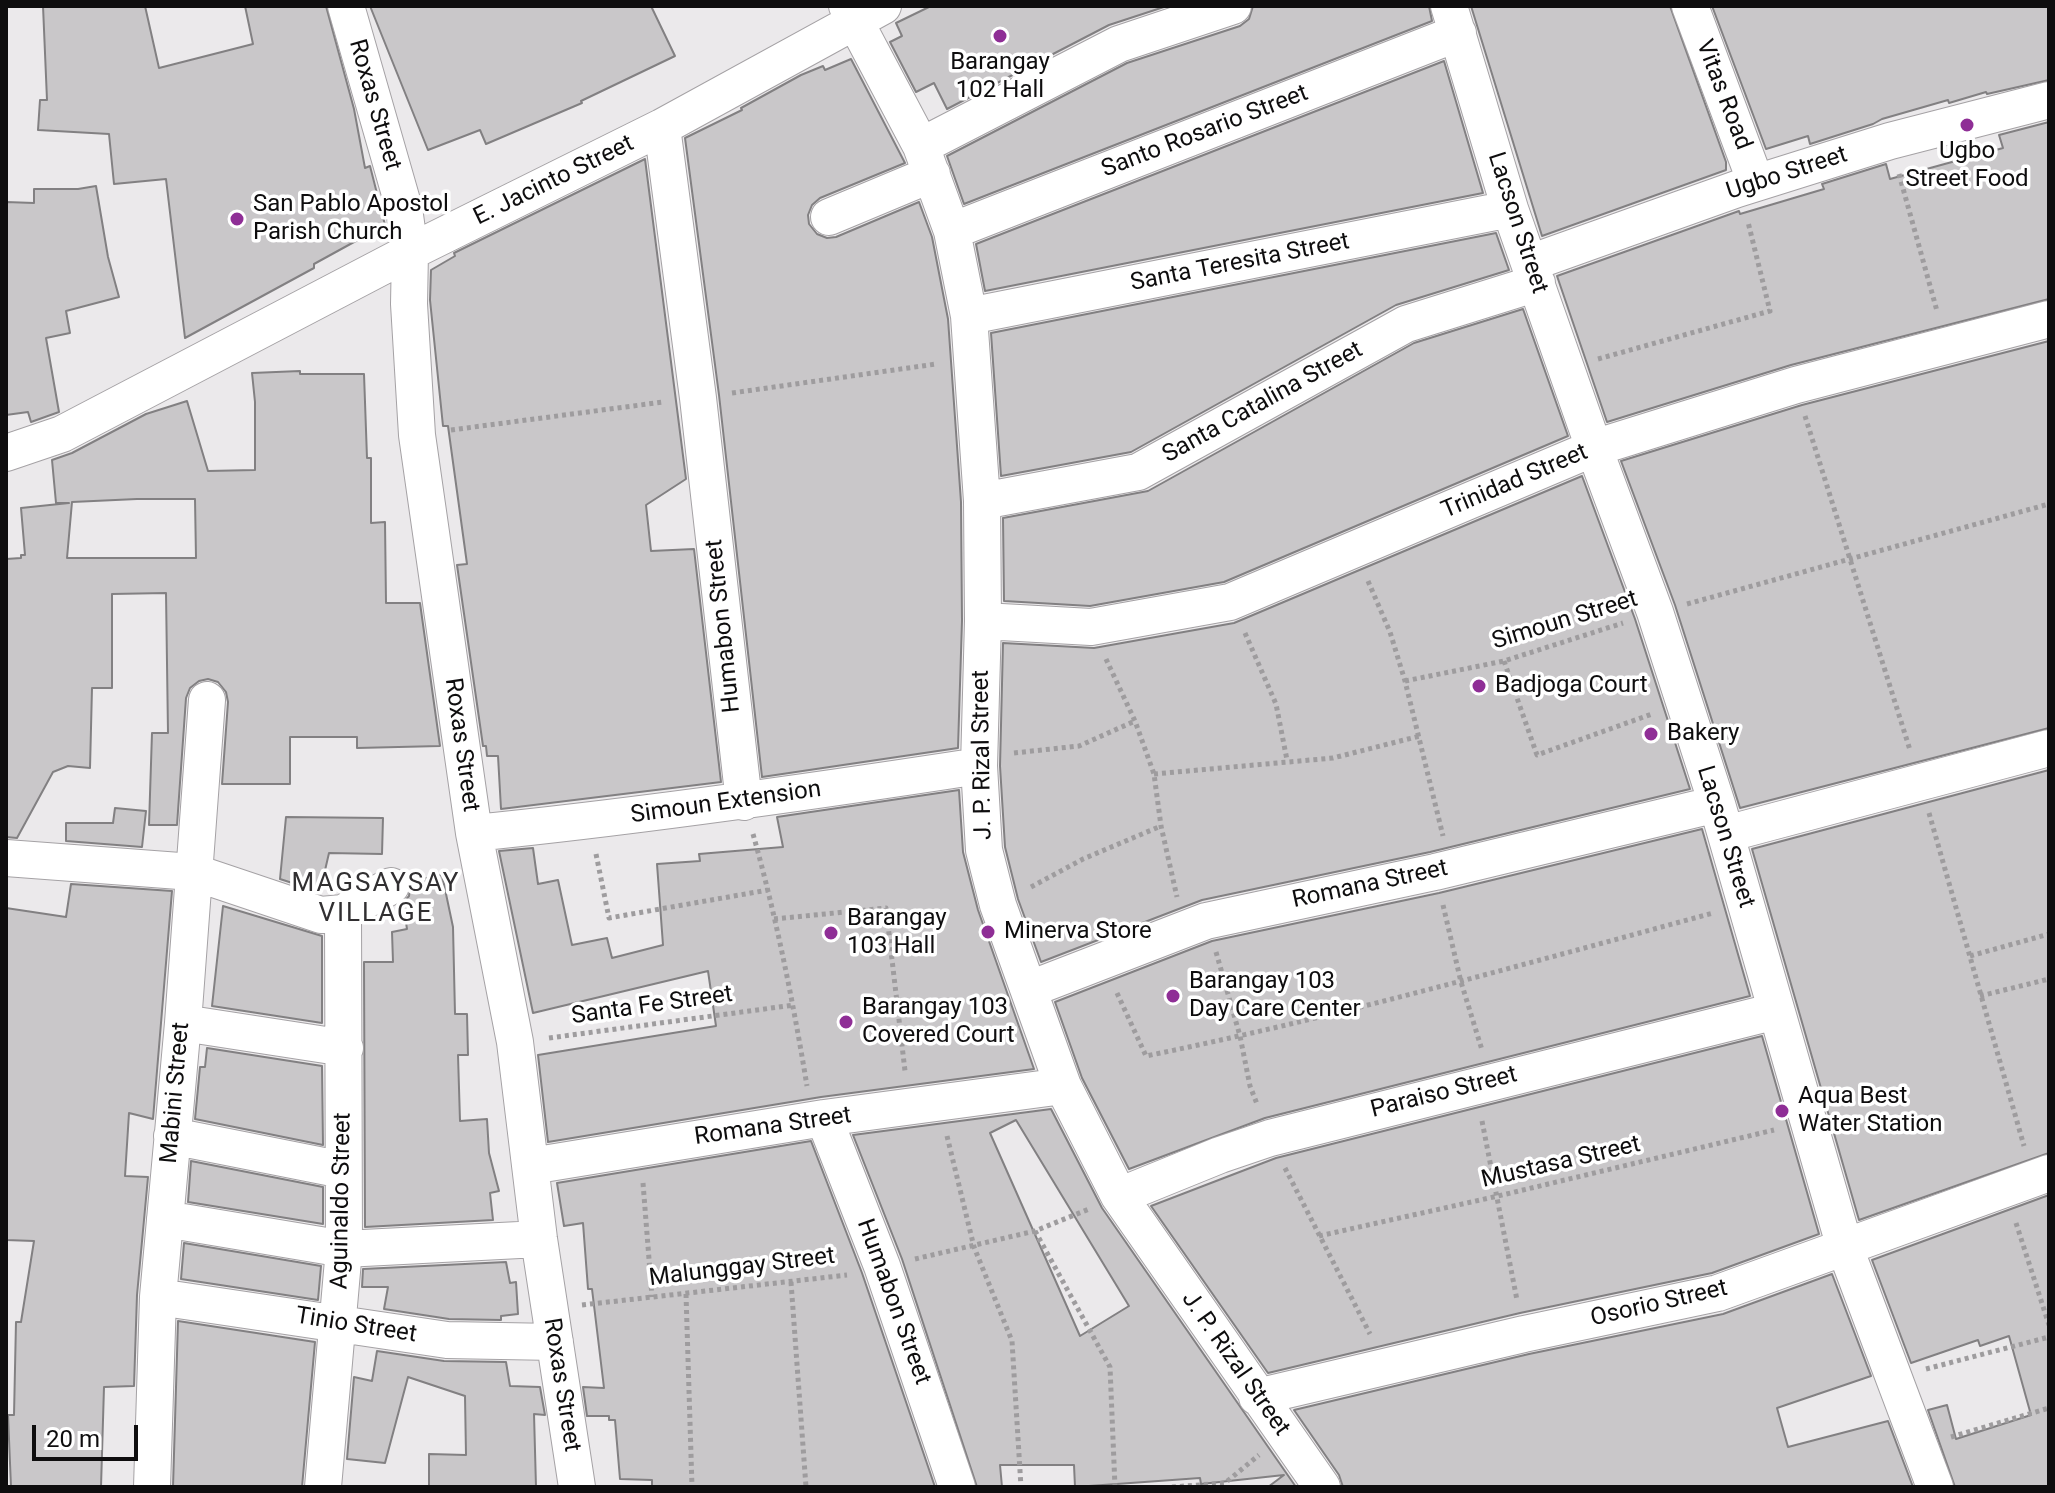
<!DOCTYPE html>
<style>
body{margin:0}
#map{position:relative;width:2055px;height:1493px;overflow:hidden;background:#ebe9eb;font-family:Roboto,sans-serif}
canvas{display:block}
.frame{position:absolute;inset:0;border:8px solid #0e0d0e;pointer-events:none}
.scale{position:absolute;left:32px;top:1425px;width:106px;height:36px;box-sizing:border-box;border:4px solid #0e0d0e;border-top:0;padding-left:10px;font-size:24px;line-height:28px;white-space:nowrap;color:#0e0d0e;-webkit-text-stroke:6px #fff;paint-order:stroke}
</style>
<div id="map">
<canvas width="2055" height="1493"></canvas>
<div class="frame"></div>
<div class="scale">20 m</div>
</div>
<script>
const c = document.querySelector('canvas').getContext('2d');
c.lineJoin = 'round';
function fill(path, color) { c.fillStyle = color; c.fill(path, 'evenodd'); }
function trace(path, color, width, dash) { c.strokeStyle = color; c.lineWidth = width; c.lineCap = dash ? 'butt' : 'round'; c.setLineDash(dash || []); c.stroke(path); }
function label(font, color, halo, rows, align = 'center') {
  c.font = font + ' Roboto,sans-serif'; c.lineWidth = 7; c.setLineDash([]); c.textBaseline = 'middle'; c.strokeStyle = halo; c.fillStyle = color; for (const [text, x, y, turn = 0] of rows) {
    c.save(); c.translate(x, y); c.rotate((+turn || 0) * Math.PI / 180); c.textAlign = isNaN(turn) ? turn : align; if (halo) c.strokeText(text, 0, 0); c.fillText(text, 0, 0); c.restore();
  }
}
const building = new Path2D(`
 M43,6H145L159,68L253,44L245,6H326L354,109L365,168L370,166L385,225L314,264V268L185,338L166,179L114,184L109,134L38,130L40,100H47Z
 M370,6H651L675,56L581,101L582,103L486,144L480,130L428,150Z
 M931,6H1167L1109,25L947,109L934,83L916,92L890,42L902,36L896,23Z
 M1253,6H1429L1432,21L964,204L947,156L1127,63L1240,26L1249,19Z
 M1471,6H1670L1726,162V170L1542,236Z
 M1712,6H2049V80L1987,94L1986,92L1949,103L1948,100L1882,119L1873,124L1810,144L1808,136L1766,149Z
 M851,59L905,163L820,198L812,205L808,215L809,224L817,234L827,238L836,237L919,202L932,237L948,319L961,502L962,621L958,748L762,777L719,395L685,138L742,110L741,108L801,75L823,66L825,70Z
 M1444,61L1483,193L985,291L976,244Z
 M2049,122V299L1791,365L1607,422L1557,276L1739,211L1740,214L1824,189L1822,184L1886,164L1890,179L2003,148L1999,135Z
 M645,159L686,479L646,505L651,551L694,549L721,782L501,809L498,756H487L486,746H483L457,565L467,564L448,426H443L430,300L431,270L455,256L454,253Z
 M96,186L108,257L119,297L66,311L70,333L46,338L59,412L31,422L28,412L6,415V202L34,203V189H78Z
 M1496,233L1509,270L1396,305L1131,452L1001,476L991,333Z
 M1523,309L1568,436L1224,582L1090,606L1004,601L1003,518L1148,491L1414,343Z
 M2049,341V728L1740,808L1675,605L1621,461L1802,405Z
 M300,371V374H364L367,458H371V523L385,522L386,603H420L440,746L357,748V737H290V784H222L228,702L226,692L218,682L208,679L199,681L190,688L186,698L177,825H149L152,733H168L166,593L112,594V688H92L90,768L68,766L53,772L17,838L6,837V559L21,558V555H25L21,508L69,503H56L52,460L72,453L146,414L187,401L208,471L255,470V402L252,373ZM137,499H195L196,558H67L72,502Z
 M1582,476L1635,619L1690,789L1430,852L1202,900L1041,962L1018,899L1005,847L1000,766L1003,643L1094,648L1234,623Z
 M2049,770V1153L1859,1220L1752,849Z
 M959,790L963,852L978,910L1034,1069L821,1097L548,1142L538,1055L716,1026L708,971L533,1013L499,851L533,848L538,884L558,880L572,945L607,938L612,958L663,945L657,864L700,861L699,854L783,847L777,817Z
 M115,808L146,811L142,847L66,841V823H113Z
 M286,817L383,818L382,854L329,853L320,892L280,879Z
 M1702,829L1750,996L1265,1118L1129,1169L1082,1078L1055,1002L1212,941L1439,893Z
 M442,875L453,927L455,1014H467L468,1055H458L460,1121L487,1119L489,1153L499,1191L490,1193L493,1220L365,1227L364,962H393L392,932L407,929L403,903L409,896L411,881Z
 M71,884L172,891L153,1119L129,1113L125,1176L148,1177L137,1295L134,1386L104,1387L101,1487H11L8,1415H14L16,1322H21L34,1241L6,1240V908L66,917Z
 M223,906L322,936V1023L212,1006Z
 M1762,1036L1819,1234L1712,1273L1520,1313L1268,1373L1151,1206L1276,1158Z
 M207,1048L322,1066L323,1145L195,1119L200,1067H205Z
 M1051,1109L1102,1208L1296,1487H1268L1284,1475L1201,1484L1200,1478L1075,1487L1074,1465H1000L1002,1487H977L902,1259L853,1135ZM1016,1120L1129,1306L1080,1336L990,1133Z
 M811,1141L862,1273L935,1487H652V1480L620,1479L615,1420H609V1416H587L583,1387L604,1388L592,1289H588L583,1223L564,1226L557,1183Z
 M191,1161L323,1187V1224L188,1202Z
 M2049,1195V1487H1955L1928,1410L1947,1405L1956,1439L2031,1415L2009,1336L1980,1346L1978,1340L1911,1363L1872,1260Z
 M184,1243L321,1266L318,1300L181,1279Z
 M506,1262L510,1283L516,1282L518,1314L501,1316V1320L449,1319L384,1309L388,1287H362L363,1269Z
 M1832,1274L1871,1376L1777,1408L1788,1447L1888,1421L1913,1487H1343L1339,1475L1294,1410L1529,1354L1723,1314Z
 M178,1321L315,1342L302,1487H173Z
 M377,1351L444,1361L506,1362L510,1386L540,1387L545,1415L534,1414L536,1487H429V1454L466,1455L465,1396L408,1377L385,1463L347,1459L354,1377L372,1381Z`);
fill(building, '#c9c7c9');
trace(building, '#828082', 2);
const minor = new Path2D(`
 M346,6L404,208L410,252L409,304L417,435L474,833L515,1042L539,1239L577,1487
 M847,6L921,146L952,231L969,316L982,501L983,621L979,766L984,850L998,905L1063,1086L1119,1196L1322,1487
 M1449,6L1510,209L1594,448L1655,612L1717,804L1845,1248L1935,1487
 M1690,6L1756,183
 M662,127L698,398L744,802
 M921,146L1119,44L1233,6
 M829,217L932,174
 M952,231L1458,33
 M1530,263L1737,189L1890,141L2049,100
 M969,316L1510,209
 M6,453L62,434L410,252L662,127L883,6
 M982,501L1138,472L1406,324L1537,283
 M983,621L1091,627L1230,602L1594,448L1796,385L2049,319
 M474,833C643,816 810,792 979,766
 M1726,834L2049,748
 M6,858L193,872L321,915L343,913L391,886
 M1030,989L1206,921L1435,872L1717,804
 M183,1023L345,1048
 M824,1118L882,1266L957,1487
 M172,1136L343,1170
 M531,1166L824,1118L1063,1086
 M1119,1196L1220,1155L1270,1138L1776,1011
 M165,1219L344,1249L539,1239
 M158,1297L447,1340L555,1342
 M1257,1397L1524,1334L1718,1293L2049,1173
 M152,1487L158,1297L183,1023L207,700
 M323,1487L344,1249L343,913`);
trace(minor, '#a5a2a5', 38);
trace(new Path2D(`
 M1899,174L1937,311
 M1598,359L1770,311L1748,222
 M732,393L936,364
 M1805,416L1910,750
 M451,430L663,402
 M1368,581L1390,632L1405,681L1443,836
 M1687,604L2049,504
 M1245,633L1276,704L1287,760
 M1106,659L1135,721L1154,774L1161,826L1177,897
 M1504,661L1537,755L1652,714
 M1405,681L1504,661L1623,623
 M1014,753L1079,746L1135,721
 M1154,774L1333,758L1420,736
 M1929,813L2024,1146
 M753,834C776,916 793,1001 807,1086
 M596,854L609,918L768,890
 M1031,887L1083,859L1161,826
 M1443,905L1461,982L1482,1050
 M774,919L886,908L905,1071
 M1216,952L1240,1036L1250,1086L1257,1104
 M1970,956L2049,934
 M1117,993L1146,1056C1337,1017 1525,964 1713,913
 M1980,996L2049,979
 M549,1038L794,1005
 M1482,1121L1517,1300
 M947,1136L974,1247L1012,1341L1021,1487
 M1285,1168L1370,1334
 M643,1183L652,1297
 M2016,1223L2049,1325
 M1035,1231L1110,1367L1115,1487
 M1319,1236L1498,1196L1774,1130
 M915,1259L1035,1231L1089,1209
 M791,1282L806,1487
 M686,1294L692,1487
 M582,1305L847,1275
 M1926,1369L2049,1337
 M1951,1437L2049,1408
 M1172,1487L1225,1483L1259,1455`), '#9e9c9e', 5, [4, 4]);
trace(minor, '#fff', 36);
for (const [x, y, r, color] of [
 [1000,36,8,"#8f2e96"],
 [1967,125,8,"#8f2e96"],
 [237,219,8,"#8f2e96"],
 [1479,686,8,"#8f2e96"],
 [1651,734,8,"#8f2e96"],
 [988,932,8,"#8f2e96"],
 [831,933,8,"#8f2e96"],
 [1173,996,8,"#8f2e96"],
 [846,1022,8,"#8f2e96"],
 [1782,1111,8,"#8f2e96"]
]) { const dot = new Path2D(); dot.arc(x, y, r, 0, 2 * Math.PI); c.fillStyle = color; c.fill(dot); trace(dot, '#fff', 3); }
label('24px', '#0e0d0e', '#fff', [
 ["Barangay",1000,63,"center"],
 ["102 Hall",1000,91,"center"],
 ["Ugbo",1967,152,"center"],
 ["Street Food",1967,180,"center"],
 ["San Pablo Apostol",253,205],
 ["Parish Church",253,233],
 ["Badjoga Court",1495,686],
 ["Bakery",1667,734],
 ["Barangay",847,919],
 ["103 Hall",847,947],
 ["Minerva Store",1004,932],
 ["Barangay 103",1189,982],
 ["Day Care Center",1189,1010],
 ["Barangay 103",862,1008],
 ["Covered Court",862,1036],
 ["Aqua Best",1798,1097],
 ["Water Station",1798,1125]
], 'left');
label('24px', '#0e0d0e', '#fff', [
 ["Vitas Road",1723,95,69],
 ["Roxas Street",374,105,74],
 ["Santo Rosario Street",1205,132,-21],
 ["Ugbo Street",1787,174,-18],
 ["E. Jacinto Street",554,181,-26],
 ["Lacson Street",1517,223,72],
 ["Santa Teresita Street",1240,263,-11],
 ["Santa Catalina Street",1263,403,-29],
 ["Trinidad Street",1515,482,-23],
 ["Simoun Street",1565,621,-17],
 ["Humabon Street",724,626,-96],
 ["Roxas Street",461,745,82],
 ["J. P. Rizal Street",983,755,-91],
 ["Simoun Extension",726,803,-8],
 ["Lacson Street",1725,837,73],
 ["Romana Street",1370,885,-12],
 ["Santa Fe Street",652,1006,-8],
 ["Mabini Street",176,1093,-85],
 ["Paraiso Street",1444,1093,-14],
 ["Romana Street",773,1127,-8],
 ["Mustasa Street",1561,1163,-13],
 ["Aguinaldo Street",342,1201,-89],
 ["Malunggay Street",742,1268,-7],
 ["Humabon Street",893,1302,70],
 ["Osorio Street",1659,1304,-13],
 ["Tinio Street",356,1326,9],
 ["J. P. Rizal Street",1235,1364,55],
 ["Roxas Street",561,1385,81]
]);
c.letterSpacing = '2px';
label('26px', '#312f31', '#fff', [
 ["MAGSAYSAY",376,884],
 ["VILLAGE",376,914]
]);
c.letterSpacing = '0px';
</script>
